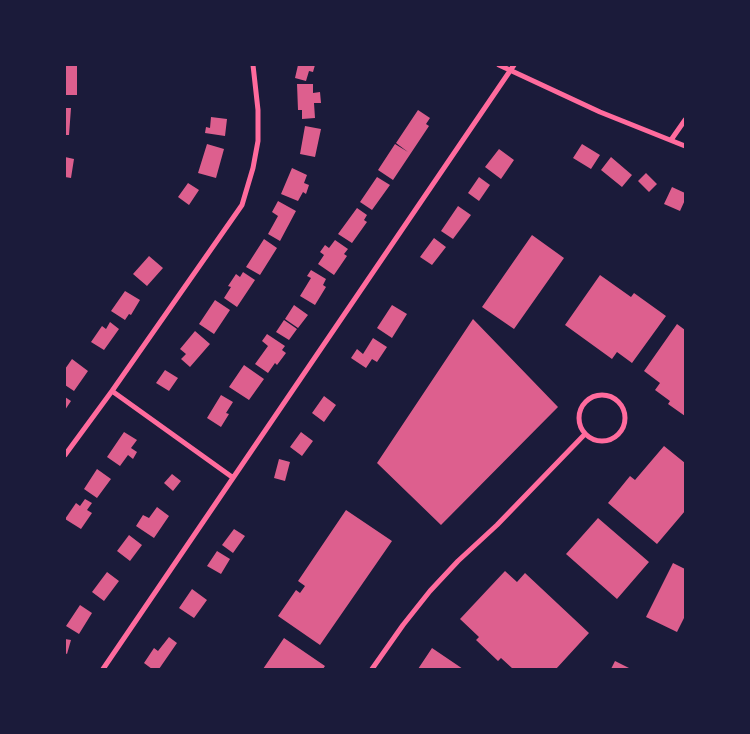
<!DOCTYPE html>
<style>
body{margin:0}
#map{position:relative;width:750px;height:734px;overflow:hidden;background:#1b1b3a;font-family:"Fira Sans Condensed",sans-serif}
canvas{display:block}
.frame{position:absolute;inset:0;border:66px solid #1b1b3a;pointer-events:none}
</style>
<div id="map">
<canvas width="750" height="734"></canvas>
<div class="frame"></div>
</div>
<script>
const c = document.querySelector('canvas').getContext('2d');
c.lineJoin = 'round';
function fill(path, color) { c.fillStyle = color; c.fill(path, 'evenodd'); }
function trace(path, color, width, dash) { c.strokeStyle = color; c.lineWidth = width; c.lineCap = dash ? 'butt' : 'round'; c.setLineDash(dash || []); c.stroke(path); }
fill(new Path2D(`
 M65,65H77V95H65Z
 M298,65H315L313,72L309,71L306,81L295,78Z
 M297,84H313V93L320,92L321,103H314L315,118L302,119V110H298Z
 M65,108H71L69,135H65Z
 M418,110L430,118L426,124L429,126L393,180L378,170L395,144L408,152L396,143Z
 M211,117L227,119L225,136L205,133L206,127L210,128Z
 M305,126L321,129L315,157L300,154Z
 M207,144L224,149L216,178L198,173Z
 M582,144L600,155L591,169L573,158Z
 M499,149L514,160L501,179L485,167Z
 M65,157L74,159L71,178L65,177Z
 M611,157L632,175L622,187L601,170Z
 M292,168L307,175L304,183L309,185L306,194L303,192L298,201L281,194Z
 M646,173L657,184L649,192L638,181Z
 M377,177L390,185L372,210L360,202Z
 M479,177L490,185L479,201L468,193Z
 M188,183L199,190L189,205L178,197Z
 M672,187L685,193V200L680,211L664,204Z
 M278,201L296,211L280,241L268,234L278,216L272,212Z
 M458,206L471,215L453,239L441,231Z
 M357,208L367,215L364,220L367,222L352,243L338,234Z
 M532,235L564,258L514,329L482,307Z
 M434,238L446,247L432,265L420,257Z
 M264,239L277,248L260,275L246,267Z
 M335,240L348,249L344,254L347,256L334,275L318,264L324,255L320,252L325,245L329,248Z
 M149,256L163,268L147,286L133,274Z
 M311,270L326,279L323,285L326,287L315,305L300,296L311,278L307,276Z
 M243,272L255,280L237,307L224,298L231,287L228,286L236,274L240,277Z
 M600,275L631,297L634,293L666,316L632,363L617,352L612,359L565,325Z
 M125,291L140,300L131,315L129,314L125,320L111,311Z
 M215,300L230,310L214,334L199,324Z
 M294,305L308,315L298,328L285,319Z
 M392,305L407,314L392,338L377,328Z
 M473,319L558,407L441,525L377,463Z
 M284,320L297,329L289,340L276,332Z
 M110,322L119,329L104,350L91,342L102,326L106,329Z
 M677,324L685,330V416L668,404L670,401L655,390L660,383L644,371Z
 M195,331L210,344L190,367L181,359L186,354L180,349Z
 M267,334L285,346L282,350L286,353L277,365L275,363L268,373L255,364L268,346L262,341Z
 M373,338L387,347L377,362L372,359L366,368L351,358L357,349L363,354Z
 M72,359L88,371L74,391L65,385V369Z
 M244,365L264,379L249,400L229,387Z
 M165,370L178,378L169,391L156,383Z
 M221,395L233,402L226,413L229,414L221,427L207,418Z
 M324,396L336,405L324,422L312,413Z
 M65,397L71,401L65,410Z
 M124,432L137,440L131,448L137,452L133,459L128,455L120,466L107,457Z
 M301,432L313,441L302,456L290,447Z
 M664,446L685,463V511L657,544L608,503L630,476L635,480Z
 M279,459L290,462L285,481L274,478Z
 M97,469L111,479L97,498L84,489Z
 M172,474L181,481L173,491L164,483Z
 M85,499L92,503L87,510L92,513L81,529L65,519L76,503L80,506Z
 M157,507L169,516L154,538L136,526L143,515L149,518Z
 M346,510L392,541L320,645L278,616L296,590L300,593L305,586L298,581Z
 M598,518L649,562L617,599L566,554Z
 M234,529L245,536L233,553L222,545Z
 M129,535L142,545L130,561L117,551Z
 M217,551L230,559L221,574L207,566Z
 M673,563L685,569V616L677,632L646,617Z
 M505,571L517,582L525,573L589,633L556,669H513L501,658L498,661L476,640L479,637L460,619Z
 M107,572L119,581L104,601L92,592Z
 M192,589L207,600L194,618L179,608Z
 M80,605L92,613L79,634L66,626Z
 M169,637L177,643L159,669H152L144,663L154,648L158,651Z
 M284,638L325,666L323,669H263Z
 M65,639L71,640L67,654L65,653Z
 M432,648L463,669H418Z
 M615,661L631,669H611Z`), '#dd5f8e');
trace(new Path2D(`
 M499,65L600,112L685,146
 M671,140L685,120
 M112,391L232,477
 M579 418a23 23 0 1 1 46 0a23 23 0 1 1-46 0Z
 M65,455L112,391L242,205L253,168L258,141V110L253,65
 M103,669C239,467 378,267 514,65
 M372,669L403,625L430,591L458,561L497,525L585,434`), '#ff6b9d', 5);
</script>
